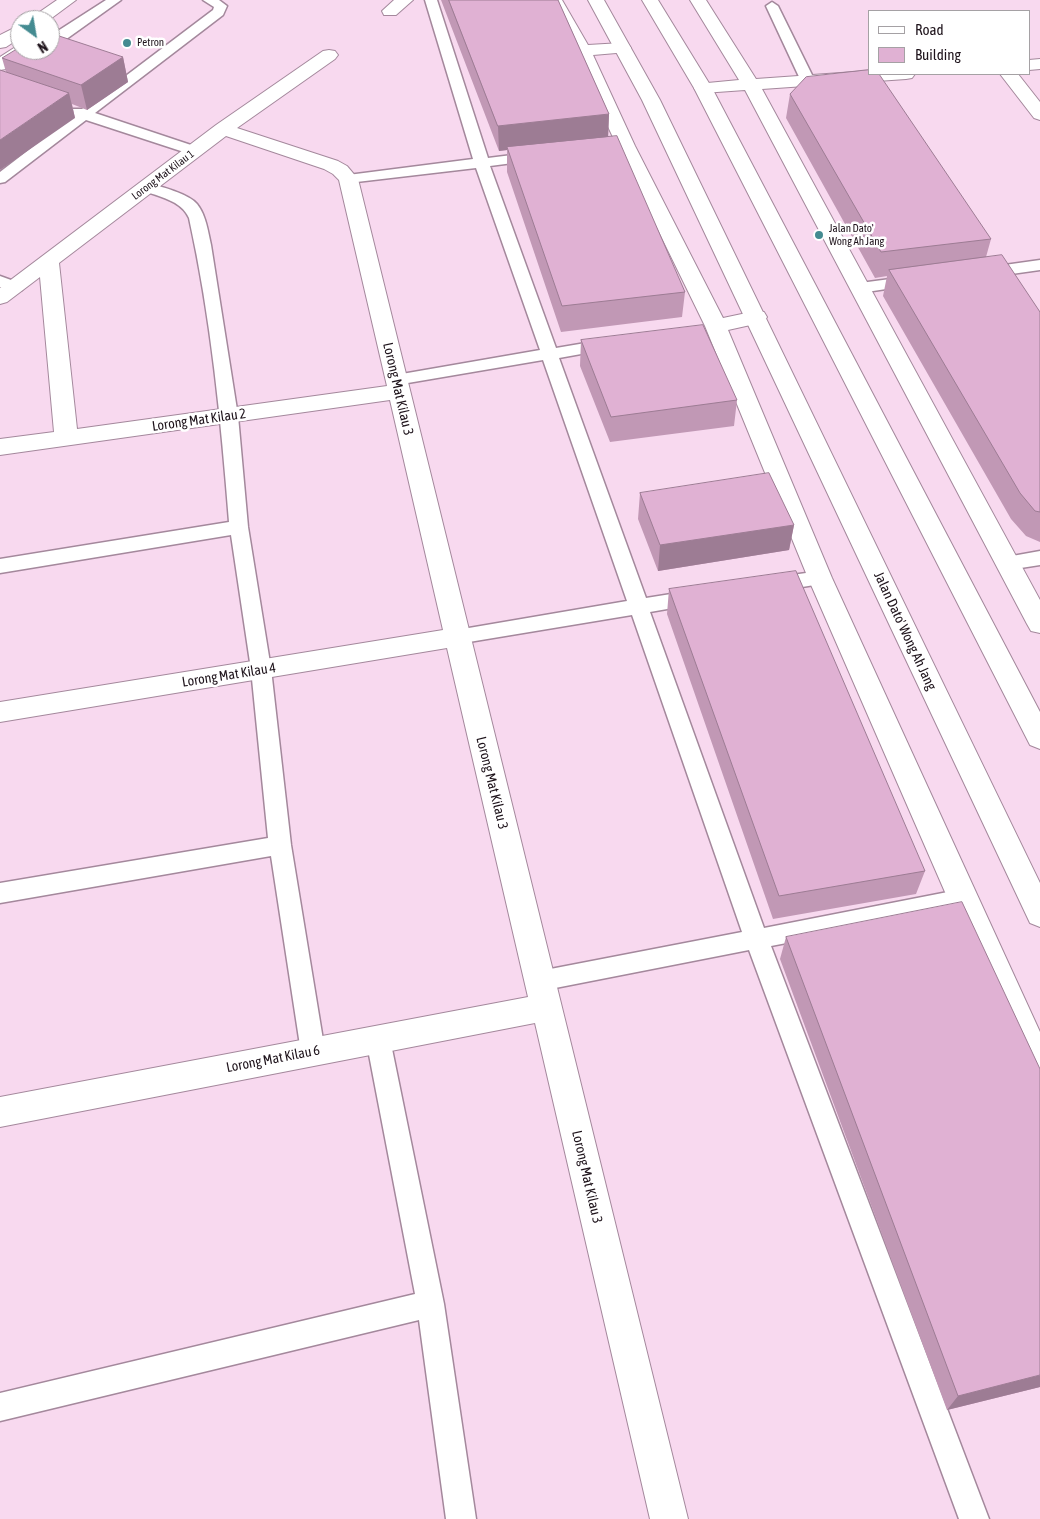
<!DOCTYPE html>
<style>
body{margin:0}
#map{position:relative;width:1040px;height:1519px;overflow:hidden;background:#f8d9ef;font-family:"Asap Condensed",sans-serif}
canvas{display:block}
.legend{position:absolute;left:868px;top:10px;width:162px;height:65px;box-sizing:border-box;background:#fff;border:1px solid #a5a1a4;margin:0;padding:6px 9px;list-style:none;font-size:15px;color:#1e131b}
.legend li{display:flex;align-items:center;gap:10px;height:25px}
.legend b{width:25px;border:1px solid #a5a1a4}
.north{position:absolute;left:10px;top:10px;width:50px;height:50px;box-sizing:border-box;background:#fff;border:1px solid #a5a1a4;border-radius:50%;rotate:148deg;font-size:14px;font-weight:700;line-height:20px;text-align:center;color:#1e131b}
.north::after{content:'';display:block;margin:auto;width:18px;height:22px;background:#448b91;clip-path:polygon(50% 0,100% 100%,50% 72%,0 100%)}
</style>
<div id="map">
<canvas width="1040" height="1519"></canvas>
<ul class="legend">
<li><b style="height:6px;background:#fff"></b>Road</li>
<li><b style="height:14px;background:#e0b1d3"></b>Building</li>
</ul>
<div class="north">N</div>
</div>
<script>
const c = document.querySelector('canvas').getContext('2d');
c.lineJoin = 'round';
function trace(path, color, width, dash) { c.strokeStyle = color; c.lineWidth = width; c.lineCap = dash ? 'butt' : 'round'; c.setLineDash(dash || []); c.stroke(path); }
function fill(path, color) { c.fillStyle = color; c.fill(path, 'evenodd'); }
function label(font, color, halo, rows, align = 'center') {
  c.font = font + ' "Asap Condensed",sans-serif'; c.lineWidth = 5; c.setLineDash([]); c.textBaseline = 'middle'; c.strokeStyle = halo; c.fillStyle = color; for (const [text, x, y, turn = 0] of rows) {
    c.save(); c.translate(x, y); c.rotate((+turn || 0) * Math.PI / 180); c.textAlign = isNaN(turn) ? turn : align; if (halo) c.strokeText(text, 0, 0); c.fillText(text, 0, 0); c.restore();
  }
}
const service = new Path2D(`
 M106,0H121L65,40L50,44V36Z
 M203,0H219L227,6L223,15L95,113L200,148L202,151L200,154H190L86,120L5,182L0,183V172L73,116L69,112L71,109H82L213,10L214,7Z
 M425,0H437L488,158L536,152L541,153L543,156L541,159L536,160L490,166L556,348L609,339L615,340L617,344L615,348L609,349L559,358L646,598L696,590L703,592L706,597L703,602L696,604L650,612L764,928L963,889L971,892L974,899L971,906L963,909L771,946L989,1519H959L749,950L540,991L532,988L528,981L532,974L540,971L742,932L632,615L457,644L450,642L447,637L450,632L457,630L627,601L543,360L396,385L390,384L387,380L390,376L396,375L540,350L476,168L348,183L343,182L341,179L343,176L348,175L473,159Z
 M772,2L778,6L815,81L813,84H803L801,81L766,6Z
 M147,183C160,186 189,194 197,204C206,215 208,232 211,245L238,416L248,527L271,669L291,845L325,1052L322,1060L313,1063L304,1060L301,1052L271,856L0,903V883L268,838L251,669L231,535L0,573V559L229,522C221,420 211,318 189,218C181,200 159,197 142,190L140,187L142,184Z
 M1040,260V270L983,278L977,276L975,273L977,270L983,268Z
 M0,276L22,284L24,287L22,290L16,292L0,287Z
 M913,276L919,278L921,281L919,284L860,293L854,291L852,288L854,285L860,283Z
 M1040,551V565L1008,570L1001,568L998,563L1001,558Z
 M820,571L827,573L830,578L827,583L771,592L764,590L761,585L764,580L771,578Z
 M378,1028L387,1031L390,1039L444,1304L476,1519H446L419,1320L0,1421V1393L415,1294L366,1039L369,1031Z`);
const minor = new Path2D(`
 M394,0H413L396,15H384L382,11Z
 M546,0H562L588,45L622,43L628,44L631,48L628,52L593,55L635,146L723,318L756,311L764,312L767,317L764,322L728,330L832,578L1040,1032V1081L1029,1076L948,899L808,578L705,326L617,146L573,51Z
 M690,0H706L756,79L869,71V74H915L912,78L906,79L762,89L1040,600V633L1031,631L1027,624L745,90L703,93L697,92L694,88L697,84L739,80Z
 M17,46H20V50H32L6,69L0,70V57Z
 M329,50L335,51L338,55L335,59L237,128L338,161L347,166L358,179L688,1519H650L535,1023L0,1127V1097L528,997L447,648L0,722V702L443,630L390,400L0,455V439L54,432L40,277L7,302L0,304V288L216,125L323,51ZM226,136L324,169L333,174L339,180L387,386L77,429L59,263Z
 M1040,59V69L1029,70V60Z
 M1000,74H1018L1040,102V120L1034,118Z`);
const secondary = new Path2D(`
 M588,0H604L660,100L1040,883V927L1030,923L642,100Z
 M642,0H658L712,88L1040,712V749L1030,745L694,88Z`);
const trunk = new Path2D(`
 M57,0H76L49,20H28Z
 M20,25V38L6,47L0,48V35Z`);
trace(service, '#a4889c', 3);
trace(minor, '#a4889c', 2);
trace(secondary, '#a4889c', 2);
trace(trunk, '#a4889c', 2);
fill(service, '#fff');
fill(minor, '#fff');
fill(secondary, '#fff');
fill(trunk, '#fff');
fill(new Path2D(`
 M441,0H558L609,114L608,137L685,292L682,317L561,332L507,172V150L499,151Z
 M123,57L128,82L87,110L72,104L75,118L6,72L2,58Z
 M790,94L991,239L986,257L1040,312V542L1026,536L1011,519L883,296L887,276L875,278L786,118Z
 M581,340L737,400L734,426L610,442L580,366Z
 M640,493L794,525L789,550L658,571L638,519Z
 M669,589L925,871L916,894L773,919L667,614Z
 M786,937L1040,1387L947,1410L780,959Z`), '#c198b5');
fill(new Path2D(`
 M123,57L128,82L87,110L81,85Z
 M69,93L75,118L0,170V140Z
 M609,114L608,139L507,147V150L499,151L498,126Z
 M794,525L789,550L658,571L660,545Z
 M1040,1375V1387L947,1410L958,1396Z`), '#9d7c94');
const building = new Path2D(`
 M449,0H558L609,114L498,126Z
 M50,33L123,57L81,85L2,58L20,47V50H50Z
 M0,70L69,93L0,140Z
 M869,70V74H879L991,239L881,252L790,94L806,77Z
 M617,136L685,292L562,306L507,147Z
 M1002,255L1040,312V512L1035,511L1020,493L889,270Z
 M703,325L737,400L611,417L581,340Z
 M769,473L794,525L660,545L640,493Z
 M796,571L925,871L779,896L669,589Z
 M962,902L1040,1069V1375L958,1396L786,937Z`);
fill(building, '#e0b1d3');
trace(building, '#9d7c94', 1);
for (const [x, y, r, color] of [
 [127,43,5,"#448b91"],
 [819,235,5,"#448b91"]
]) { const dot = new Path2D(); dot.arc(x, y, r, 0, 2 * Math.PI); c.fillStyle = color; c.fill(dot); trace(dot, '#fff', 2); }
label('11px', '#1e131b', '#fff', [
 ["Petron",137,43],
 ["Jalan Dato'",829,229],
 ["Wong Ah Jang",829,242]
], 'left');
label('11px', '#1e131b', '#fff', [
 ["Lorong Mat Kilau 1",163,175,-37]
]);
label('14px', '#1e131b', '#fff', [
 ["Lorong Mat Kilau 3",398,389,77],
 ["Lorong Mat Kilau 2",199,420,-8],
 ["Jalan Dato' Wong Ah Jang",905,631,65],
 ["Lorong Mat Kilau 4",229,675,-9],
 ["Lorong Mat Kilau 3",492,783,76],
 ["Lorong Mat Kilau 6",273,1059,-11],
 ["Lorong Mat Kilau 3",587,1177,77]
]);
</script>
